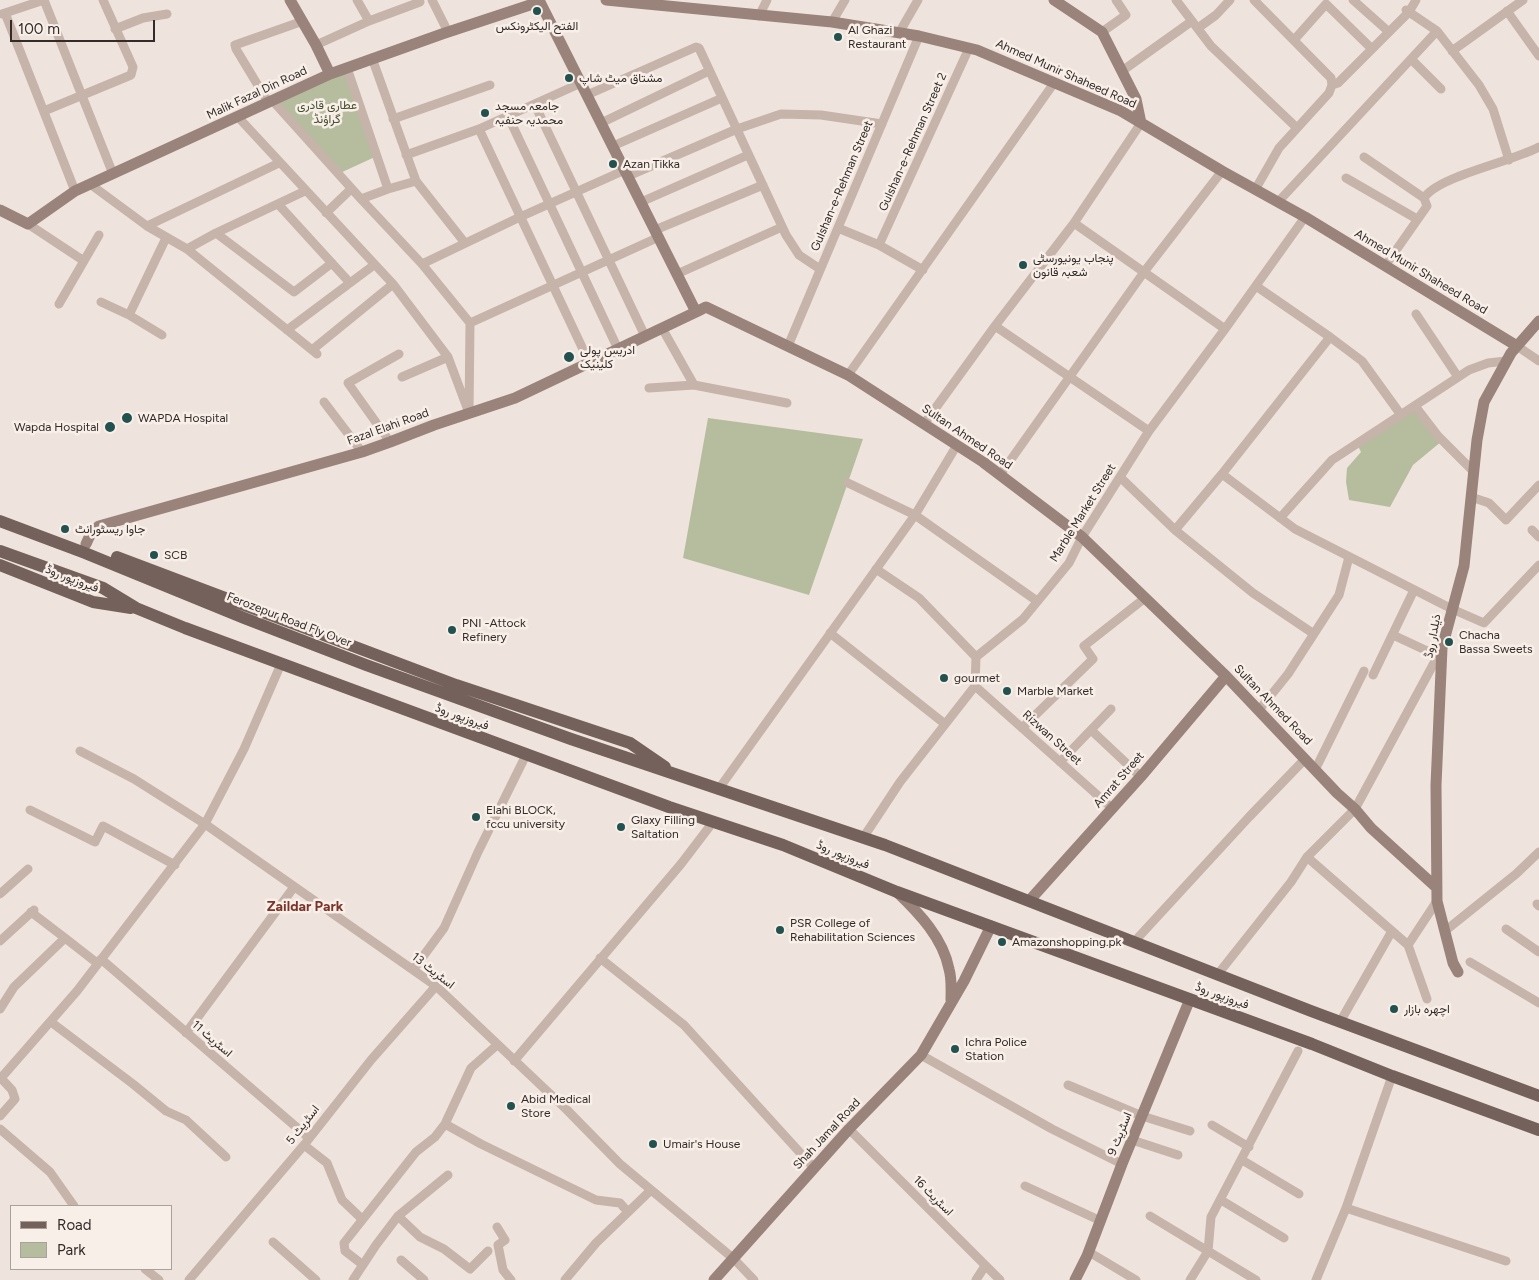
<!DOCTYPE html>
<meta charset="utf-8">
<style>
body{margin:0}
#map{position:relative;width:1539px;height:1280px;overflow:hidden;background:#efe4dd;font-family:Figtree,sans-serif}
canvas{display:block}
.legend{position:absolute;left:10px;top:1205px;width:162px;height:65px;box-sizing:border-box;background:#f7efe8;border:1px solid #a9a19c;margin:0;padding:6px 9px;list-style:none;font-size:15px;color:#342b29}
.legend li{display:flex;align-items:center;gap:10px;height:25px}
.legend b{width:25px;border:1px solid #a9a19c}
.scale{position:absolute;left:10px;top:20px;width:145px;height:22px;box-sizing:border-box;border:2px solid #342b29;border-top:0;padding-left:6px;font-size:15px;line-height:18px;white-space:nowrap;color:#342b29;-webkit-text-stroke:4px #f7efe8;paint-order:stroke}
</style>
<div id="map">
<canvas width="1539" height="1280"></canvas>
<ul class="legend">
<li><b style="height:6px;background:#75615b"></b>Road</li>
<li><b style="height:14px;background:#b6bd9e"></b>Park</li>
</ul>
<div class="scale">100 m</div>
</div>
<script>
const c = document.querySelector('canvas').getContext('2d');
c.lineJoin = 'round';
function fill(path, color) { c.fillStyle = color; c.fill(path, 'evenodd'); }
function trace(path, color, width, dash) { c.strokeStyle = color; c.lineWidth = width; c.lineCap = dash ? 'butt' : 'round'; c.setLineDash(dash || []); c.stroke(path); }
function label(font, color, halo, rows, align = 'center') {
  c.font = font + ' Figtree,Vazirmatn,sans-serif'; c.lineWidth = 5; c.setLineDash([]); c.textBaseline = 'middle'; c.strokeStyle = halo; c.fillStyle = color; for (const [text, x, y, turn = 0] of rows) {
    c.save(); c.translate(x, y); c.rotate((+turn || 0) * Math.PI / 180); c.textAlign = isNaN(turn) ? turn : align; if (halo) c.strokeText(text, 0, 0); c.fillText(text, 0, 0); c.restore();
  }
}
fill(new Path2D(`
 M347,68L377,156L338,174L272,100Z
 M1415,406L1442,441L1413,465L1390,507L1349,500L1346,482L1347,468L1361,452L1357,444Z
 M708,418L863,439L809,595L683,558Z`), '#b6bd9e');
trace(new Path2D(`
 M44,0L113,174
 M357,0L369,21
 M432,0L448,32
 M1176,0L1211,46L1297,128
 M1254,0L1331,78L1332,85L1329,93L1279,148L1255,190
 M1353,0L1389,32
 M1406,10L1437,31L1479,85L1493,109L1509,160
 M1507,11L1539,56
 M5,13L75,191
 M2,14L44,0
 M759,16L767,0
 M832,22L845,0
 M1198,28L1216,15L1230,0
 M115,29L143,18L167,14
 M1102,32L1126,15L1116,0
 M899,33L918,0
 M1294,40L1326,4L1372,49
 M316,45L369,21L420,2L419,0
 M1452,51L1523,0
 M372,58L416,181L465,243
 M1411,59L1441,89
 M1122,71L1192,21
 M1332,85L1338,83L1409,12L1416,0
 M587,95L696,47L699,48L786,235L799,255L820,269
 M272,100L361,199
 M268,102L236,49L235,45L303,21
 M535,105L645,336
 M44,111L131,75L133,67L103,0
 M508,116L618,349
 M238,117L393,284L448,357L469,413L470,323L422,264L361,199L388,189L347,68
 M393,119L490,85
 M601,123L709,71
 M479,129L589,362
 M613,146L722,98
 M406,155L479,129L581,83
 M1364,157L1424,198
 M628,176L737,129L781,114L821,115L882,124
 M1346,178L1417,219
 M90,184L147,226L187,249L317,354
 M388,189L416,181
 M641,202L748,155
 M1278,202L1437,31
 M278,204L350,283
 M326,213L351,189
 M1074,223L1225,329
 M28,224L84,261
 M147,226L279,163
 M838,228L879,245L923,270
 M655,230L763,185
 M216,233L294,292L332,263
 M879,245L969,48
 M187,249L216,233L305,191
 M422,264L520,217L625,170
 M1385,266L1427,206L1424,198C1438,176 1512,162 1539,147
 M677,274L782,227
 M1256,286L1330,337L1362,361L1401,415
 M101,302L129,315L162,335
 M59,304L99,235
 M1416,314L1458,377
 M129,315L166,238
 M470,323L659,237
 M995,326L1149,431
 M662,328L694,385
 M287,330L374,265
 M788,346L919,36
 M1517,346L1539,361
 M312,350L393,284
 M848,375L1054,83
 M402,377L448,357
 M649,388L694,385L787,403
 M324,402L362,452
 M1415,406L1438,436L1474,472
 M924,424L995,326L1074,223L1141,123
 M390,442L348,383L399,354
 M1222,474L1295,529L1452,609L1484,623L1539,565
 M1000,475L1144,272L1222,171
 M1120,477L1175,530L1253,593L1314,634
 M848,483L915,515L1037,601
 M1471,497L1489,503L1506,520L1539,485
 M1280,518L1332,460L1469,370L1488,363L1506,361
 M1175,530L1222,474L1330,337
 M1532,530L1539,537
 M876,569L919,598L976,657
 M830,633L945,724
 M1393,635L1438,656
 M1373,675L1414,590
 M975,686L1113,809
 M1259,710L1288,674L1339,595L1349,557
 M1022,728L1093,659L1084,646L1145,598
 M1091,730L1141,777
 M80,751L134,779L205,824L436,986L567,1110L620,1164L734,1259L754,1280
 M1060,762L1111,709
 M1315,770L1364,671
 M718,790L915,515L957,445
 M30,810L95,842L103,826L175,865
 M863,838L900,782L975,686L976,657L1023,619L1069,563L1082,537L1149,431L1225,329L1305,217
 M1307,857L1408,945L1427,999
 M0,894L28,869
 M1537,904L1539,906
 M31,912L65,938
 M1506,929L1539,952
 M1445,931L1516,874L1539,852
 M0,941L34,910
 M1134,942L1249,817L1305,759
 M1408,945L1437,901
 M600,958L684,1025L814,1168
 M101,959L309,1138
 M1470,962L1539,1003
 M413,970L444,928L478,852L526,755
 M1218,974L1291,882L1307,857L1355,809L1441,650
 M0,1009L14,987L65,938L97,963
 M51,1022L133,1084L166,1111L186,1120L226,1157
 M1340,1022L1392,931
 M186,1033L294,887
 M921,1055L1052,1129L1122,1164
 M514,1061L681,864L713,822
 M0,1077L12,1090L15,1099L0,1116
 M1,1078L77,991L205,824L244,749L281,664
 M1068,1085L1142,1116L1190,1131
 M445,1124L481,1144L596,1200L620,1203L628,1212
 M1212,1125L1249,1147
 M0,1129L50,1172L74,1206
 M849,1129L1000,1280
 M1132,1140L1178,1155
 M304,1145L327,1163L342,1200L362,1219
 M1242,1160L1299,1194
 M1025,1186L1101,1221
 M1221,1200L1284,1238
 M1346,1208L1506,1261
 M398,1216L420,1237L444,1249L470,1269L488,1251
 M1150,1216L1256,1280
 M497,1227L505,1240L498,1245L503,1270L511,1280
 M273,1242L316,1280
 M1089,1252L1136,1280
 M401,1260L424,1280
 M363,1265L345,1251L344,1243L416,1152L435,1137L445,1124L471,1068L497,1045
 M145,1269L159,1280
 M189,1280L304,1145L371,1060L436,986
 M353,1280L376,1245L398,1216L448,1175
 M565,1280L596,1243L651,1190
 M976,1280L985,1266
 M1190,1280L1208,1251L1211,1217L1298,1051
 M1316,1280L1346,1208L1392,1076`), '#c6b3aa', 9);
trace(new Path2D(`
 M290,0L316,45L330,74
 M539,0L696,312L706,307L848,375L983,462L1082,537L1226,676L1337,793L1355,809L1371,828L1437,888
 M606,0L832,22L919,36L977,50L1121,111L1222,171L1305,217L1517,346
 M1054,0L1102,32L1136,99L1141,123
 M0,210L28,224L75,191L330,74L442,34L539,2
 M86,544L91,533L99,526L362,452L390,442L434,425L515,398L696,312
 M897,892C919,913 943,938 949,969C952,979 951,990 951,1000
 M1029,901L1144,773L1226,676
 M1458,972L1453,963L1437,901L1436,785L1442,648L1464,566L1477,440L1484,402L1511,353L1539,321
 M714,1280L849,1129L921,1055L964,981L991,926
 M1075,1280L1087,1256L1122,1164L1190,999`), '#99837b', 11);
trace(new Path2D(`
 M0,521L85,553L244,618L366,665L571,739L885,845L1311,1011L1539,1096
 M0,551L103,588L136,608L185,628L669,807L783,845L897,892L1312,1044L1392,1076L1539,1130
 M117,557L456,685L630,743L665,767
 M0,565L93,602L131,608`), '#75615b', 12);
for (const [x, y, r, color] of [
 [537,11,5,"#23514f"],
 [838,37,5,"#23514f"],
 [569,78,5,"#23514f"],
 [485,113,5,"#23514f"],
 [613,164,5,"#23514f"],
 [1023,265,5,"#23514f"],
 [569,357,6,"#23514f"],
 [127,418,6,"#23514f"],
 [110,427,6,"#23514f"],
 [65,529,5,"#23514f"],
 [154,555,5,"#23514f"],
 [452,630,5,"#23514f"],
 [1449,642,5,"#23514f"],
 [944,678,5,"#23514f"],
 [1007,691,5,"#23514f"],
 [476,817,5,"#23514f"],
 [621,827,5,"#23514f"],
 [780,930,5,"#23514f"],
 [1002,942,5,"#23514f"],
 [1394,1009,5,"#23514f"],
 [955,1049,5,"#23514f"],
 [511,1106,5,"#23514f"],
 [653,1144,5,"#23514f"]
]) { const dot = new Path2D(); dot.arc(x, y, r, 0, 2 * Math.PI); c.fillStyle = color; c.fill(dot); trace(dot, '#f7efe8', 2); }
label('12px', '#342b29', '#f7efe8', [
 ["الفتح الیکٹرونکس",537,26,"center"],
 ["Al Ghazi",848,30],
 ["Restaurant",848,44],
 ["مشتاق میٹ شاپ",579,78],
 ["جامعہ مسجد",495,106],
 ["محمدیہ حنفیہ",495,120],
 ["Azan Tikka",623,164],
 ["پنجاب یونیورسٹی",1033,258],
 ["شعبہ قانون",1033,272],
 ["ادریس پولی",580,350],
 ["کلینیک",580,364],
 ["WAPDA Hospital",138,418],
 ["Wapda Hospital",99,427,"right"],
 ["جاوا ریسٹورانٹ",75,529],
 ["SCB",164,555],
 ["PNI -Attock",462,623],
 ["Refinery",462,637],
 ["Chacha",1459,635],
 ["Bassa Sweets",1459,649],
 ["gourmet",954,678],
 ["Marble Market",1017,691],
 ["Elahi BLOCK,",486,810],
 ["fccu university",486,824],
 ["Glaxy Filling",631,820],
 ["Saltation",631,834],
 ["PSR College of",790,923],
 ["Rehabilitation Sciences",790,937],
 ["Amazonshopping.pk",1012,942],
 ["اچھرہ بازار",1404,1009],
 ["Ichra Police",965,1042],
 ["Station",965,1056],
 ["Abid Medical",521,1099],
 ["Store",521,1113],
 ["Umair's House",663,1144]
], 'left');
label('12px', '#342b29', '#f7efe8', [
 ["Ahmed Munir Shaheed Road",1066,74,24],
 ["Malik Fazal Din Road",257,93,-25],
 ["Gulshan-e-Rehman Street 2",913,142,-66],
 ["Gulshan-e-Rehman Street",842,186,-67],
 ["Ahmed Munir Shaheed Road",1421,272,31],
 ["Fazal Elahi Road",388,427,-20],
 ["Sultan Ahmed Road",967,437,34],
 ["Marble Market Street",1083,513,-58],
 ["فیروزپور روڈ",72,579,21],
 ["Ferozepur Road Fly Over",289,620,21],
 ["ذیلدار روڈ",1433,636,-79],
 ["Sultan Ahmed Road",1273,705,46],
 ["فیروزپور روڈ",462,717,20],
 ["Rizwan Street",1052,738,42],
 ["Amrat Street",1119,780,-49],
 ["فیروزپور روڈ",843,855,22],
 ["اسٹریٹ 13",433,971,38],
 ["فیروزپور روڈ",1222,996,20],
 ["اسٹریٹ 11",212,1039,41],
 ["اسٹریٹ 5",303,1125,-52],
 ["Shah Jamal Road",827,1134,-47],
 ["اسٹریٹ 9",1120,1134,-68],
 ["اسٹریٹ 16",933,1196,45]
]);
label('12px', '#48502f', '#f7efe8', [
 ["عطاری قادری",327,105],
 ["گراؤنڈ",327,119]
]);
label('bold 14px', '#7b342a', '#f7efe8', [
 ["Zaildar Park",305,907]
]);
</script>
